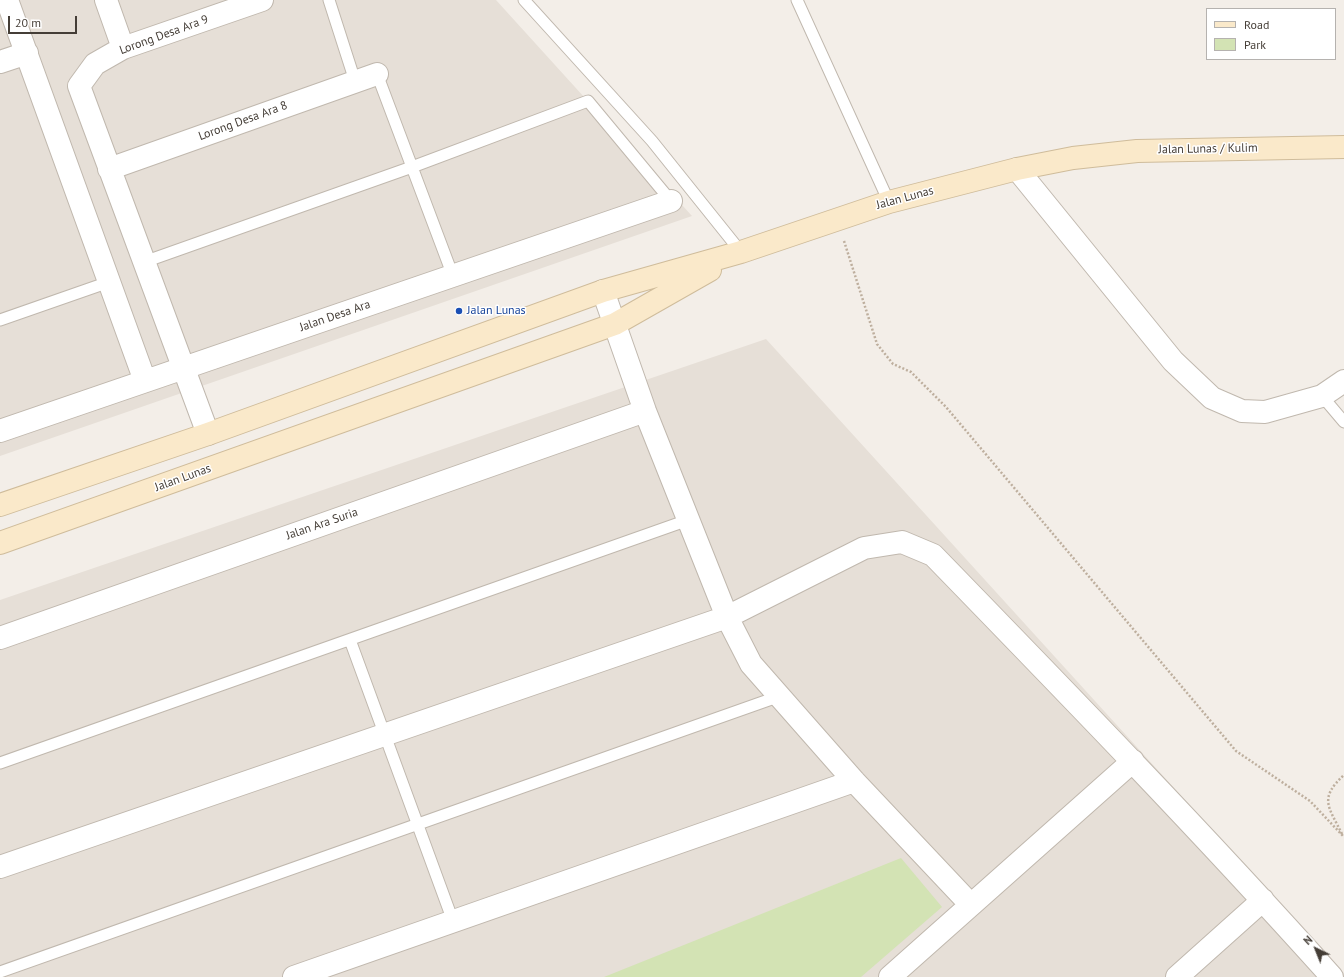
<!DOCTYPE html>
<style>
body{margin:0}
#map{position:relative;width:1344px;height:977px;overflow:hidden;background:#f3eee8;font-family:"PT Sans",sans-serif}
canvas{display:block}
.legend{position:absolute;left:1206px;top:8px;width:130px;height:52px;box-sizing:border-box;background:#fff;border:1px solid #b5b2af;margin:0;padding:5px 7px;list-style:none;font-size:12px;color:#453e37}
.legend li{display:flex;align-items:center;gap:8px;height:20px}
.legend b{width:20px;border:1px solid #b5b2af}
.north{position:absolute;left:1296px;top:929px;width:40px;height:40px;-webkit-text-stroke:3px #fff;paint-order:stroke;rotate:317deg;font-size:11px;font-weight:700;line-height:16px;text-align:center;color:#453e37}
.north::after{content:'';display:block;margin:auto;width:14px;height:18px;background:#453e37;clip-path:polygon(50% 0,100% 100%,50% 72%,0 100%)}
.scale{position:absolute;left:8px;top:16px;width:69px;height:18px;box-sizing:border-box;border:2px solid #453e37;border-top:0;padding-left:5px;font-size:12px;line-height:14px;white-space:nowrap;color:#453e37;-webkit-text-stroke:3px #fff;paint-order:stroke}
</style>
<div id="map">
<canvas width="1344" height="977"></canvas>
<ul class="legend">
<li><b style="height:5px;background:#fae9ca"></b>Road</li>
<li><b style="height:11px;background:#d3e3b4"></b>Park</li>
</ul>
<div class="north">N</div>
<div class="scale">20 m</div>
</div>
<script>
const c = document.querySelector('canvas').getContext('2d');
c.lineJoin = 'round';
function fill(path, color) { c.fillStyle = color; c.fill(path, 'evenodd'); }
function trace(path, color, width, dash) { c.strokeStyle = color; c.lineWidth = width; c.lineCap = dash ? 'butt' : 'round'; c.setLineDash(dash || []); c.stroke(path); }
function label(font, color, halo, rows, align = 'center') {
  c.font = font + ' "PT Sans",sans-serif'; c.lineWidth = 3; c.setLineDash([]); c.textBaseline = 'middle'; c.strokeStyle = halo; c.fillStyle = color; for (const [text, x, y, turn = 0] of rows) {
    c.save(); c.translate(x, y); c.rotate((+turn || 0) * Math.PI / 180); c.textAlign = isNaN(turn) ? turn : align; if (halo) c.strokeText(text, 0, 0); c.fillText(text, 0, 0); c.restore();
  }
}
fill(new Path2D(`
 M0,0H496L692,216L0,456Z
 M766,339L1344,975V977H0V600Z`), '#e6dfd7');
fill(new Path2D(`
 M901,858L942,907L861,977H604Z`), '#d3e3b4');
const lane = new Path2D(`
 M329,0L355,81
 M524,0L652,141L741,252
 M797,0L889,202
 M377,74L453,276
 M144,262L412,167L588,101L671,201
 M0,320L109,282
 M1322,396L1344,422
 M350,640L453,921
 M0,763L688,520
 M0,972L780,696`);
const street = new Path2D(`
 M7,0L145,381
 M106,0L123,48
 M0,62L27,53
 M109,169L377,74
 M1017,169L1173,361L1212,398L1242,411L1265,412L1322,396L1344,381
 M603,291L645,411L727,617L751,664L854,781L971,905
 M0,431L671,201
 M208,434L79,86L95,64L123,48L262,0
 M0,638L645,411
 M0,867L727,617L864,548L902,542L933,555C1068,694 1203,833 1332,977
 M294,977L854,781
 M890,977L1133,761
 M1177,977L1263,900`);
const secondary = new Path2D(`
 M0,505L208,434L603,291L741,252L889,202L1017,169L1073,158L1137,151L1344,147
 M0,543L615,324L710,270`);
trace(lane, '#c0b8ae', 13);
trace(street, '#c0b8ae', 24);
trace(secondary, '#cfbc9b', 24);
trace(new Path2D(`
 M844,241L877,344L893,364L911,372L946,407L1236,751L1310,801L1344,837
 M1342,834C1329,807 1318,799 1344,775`), '#beaf9e', 2.5, [2, 2]);
trace(lane, '#fff', 11);
trace(street, '#fff', 22);
trace(secondary, '#fae9ca', 22);
for (const [x, y, r, color] of [
 [459,311,4,"#1a4fb4"]
]) { const dot = new Path2D(); dot.arc(x, y, r, 0, 2 * Math.PI); c.fillStyle = color; c.fill(dot); trace(dot, '#fff', 1.5); }
label('12px', '#453e37', '#fff', [
 ["Lorong Desa Ara 9",164,35,-20],
 ["Lorong Desa Ara 8",243,121,-20],
 ["Jalan Lunas / Kulim",1208,149,-1],
 ["Jalan Lunas",905,198,-15],
 ["Jalan Desa Ara",335,316,-19],
 ["Jalan Lunas",183,478,-20],
 ["Jalan Ara Suria",322,524,-19]
]);
label('12px', '#164399', '#fff', [
 ["Jalan Lunas",467,311]
], 'left');
</script>
